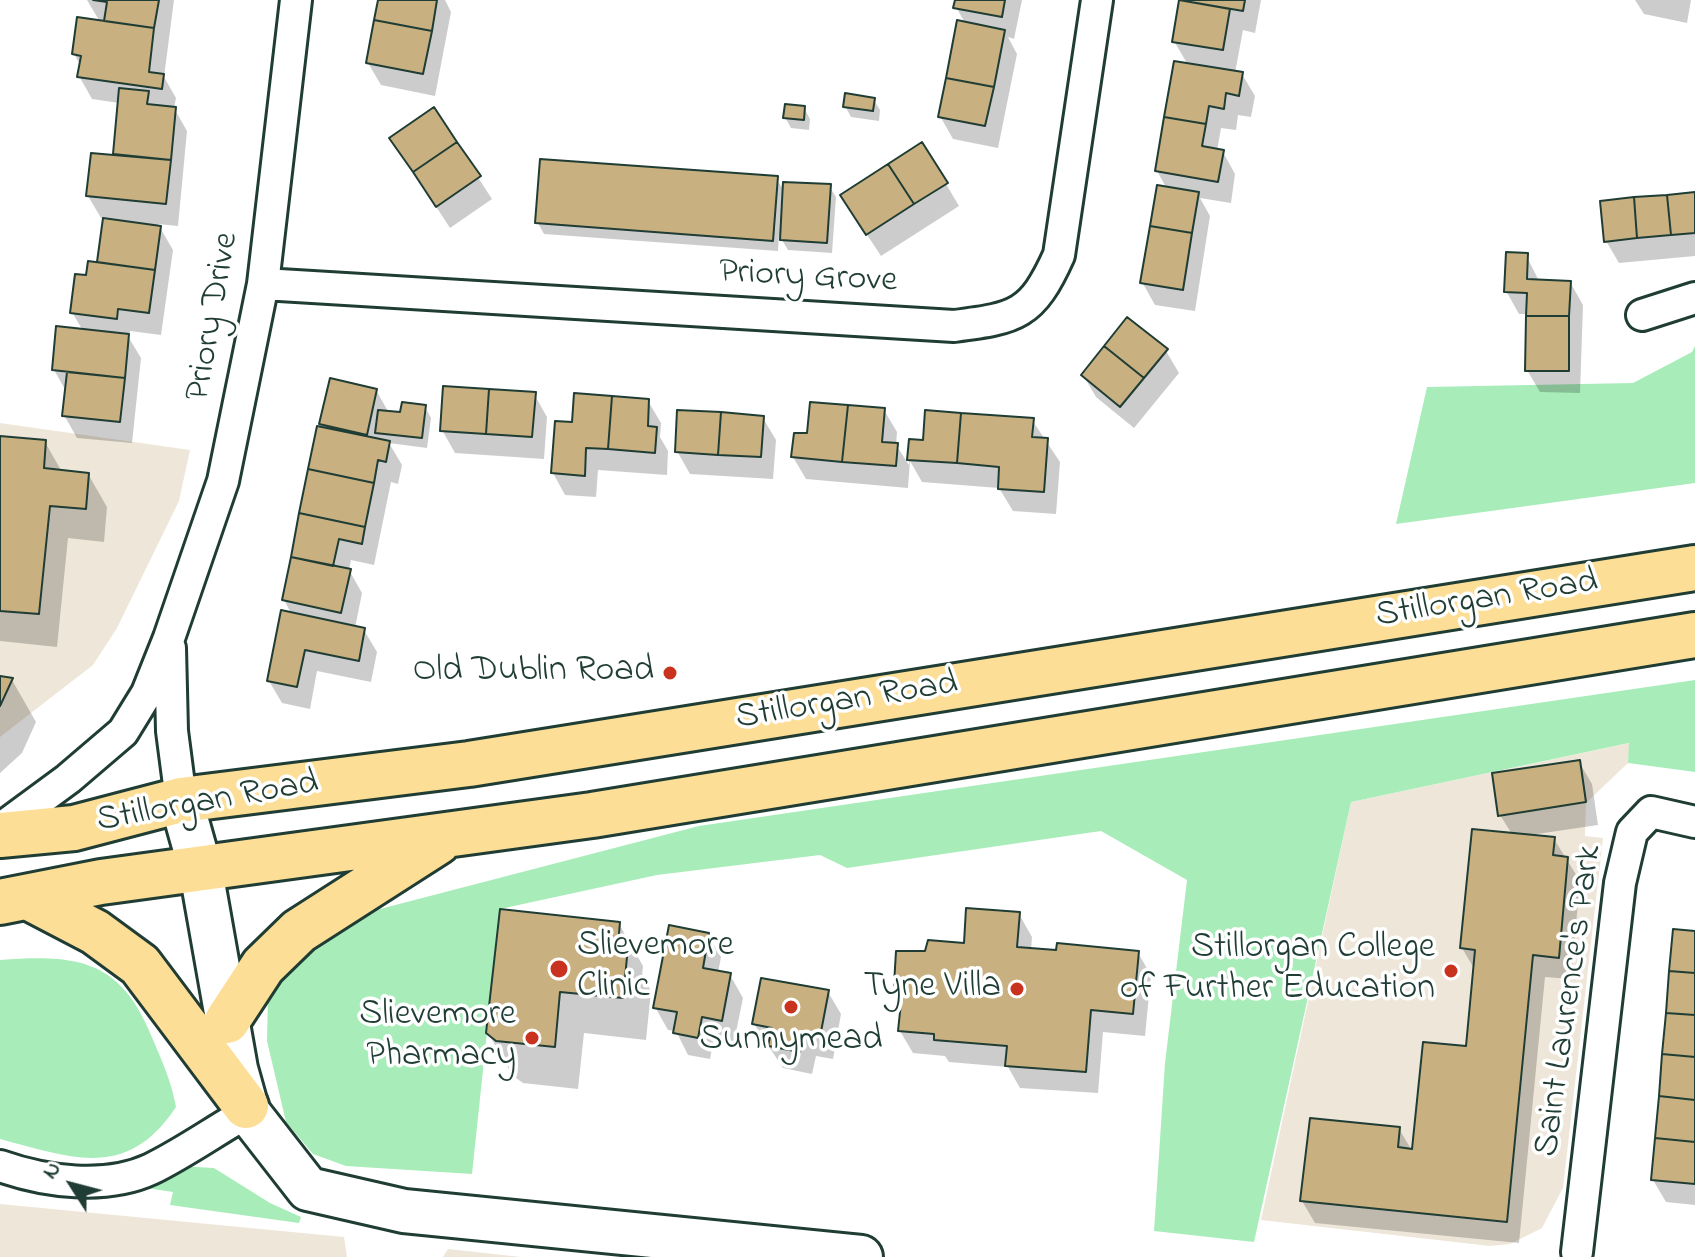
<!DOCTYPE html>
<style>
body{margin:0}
#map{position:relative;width:1695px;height:1257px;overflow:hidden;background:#fff;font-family:"Indie Flower",sans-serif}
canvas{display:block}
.north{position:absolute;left:32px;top:1145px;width:80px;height:80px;-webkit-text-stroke:6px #fff;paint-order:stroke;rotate:306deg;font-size:22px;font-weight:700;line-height:32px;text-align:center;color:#1f3d34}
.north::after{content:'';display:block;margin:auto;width:28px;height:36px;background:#1f3d34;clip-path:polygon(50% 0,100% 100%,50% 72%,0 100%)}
</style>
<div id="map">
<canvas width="1695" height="1257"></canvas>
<div class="north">N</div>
</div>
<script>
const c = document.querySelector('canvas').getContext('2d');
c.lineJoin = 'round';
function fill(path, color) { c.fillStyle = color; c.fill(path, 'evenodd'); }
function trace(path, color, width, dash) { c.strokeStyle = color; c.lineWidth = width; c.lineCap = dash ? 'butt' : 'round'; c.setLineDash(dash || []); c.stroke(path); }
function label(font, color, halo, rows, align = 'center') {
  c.font = font + ' "Indie Flower",sans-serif'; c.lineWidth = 7; c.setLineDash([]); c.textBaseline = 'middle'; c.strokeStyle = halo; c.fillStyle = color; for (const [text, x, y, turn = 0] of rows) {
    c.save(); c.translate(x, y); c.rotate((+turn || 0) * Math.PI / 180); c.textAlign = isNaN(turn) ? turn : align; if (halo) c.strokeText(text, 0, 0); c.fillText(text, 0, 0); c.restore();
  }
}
fill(new Path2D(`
 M0,423L190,450L179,501L117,628L93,665L0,737Z
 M1630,743L1628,763L1586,803L1585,836L1603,838L1563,1188L1542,1228L1510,1244L1490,1246L1261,1220L1351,802Z
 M0,1204L344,1237L347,1257H0Z
 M448,1249L521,1257H443Z`), '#eee7d9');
fill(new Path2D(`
 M1695,346V483L1396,524L1427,387L1633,383L1692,352Z
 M1695,680V772L1628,763L1629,743L1351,802L1254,1242L1154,1231L1165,1063L1187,880L1101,831L847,868L820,855L657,875L500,909L472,1174L346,1166L313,1154L286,1122L267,1041L268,995L273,974L353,916L699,826Z
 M0,960C82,954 122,961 154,1042C163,1063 172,1084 176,1107C127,1181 72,1158 0,1139Z
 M179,1166L214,1168L270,1203L301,1217L299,1223L170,1205L173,1192L140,1187Z`), '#a8edb9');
fill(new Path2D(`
 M87,0H174L164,77L176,98L174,108L187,131L178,226L158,224L173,250L161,335L130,331L129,338L141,358L132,443L77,438L64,415L66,391L54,370L83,331L72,312L99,264L105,218H101L88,196L114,157L119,103L92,99L79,76L81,66L74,54L100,22Z
 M380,0H445L451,12L435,96L381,85L368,63Z
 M957,0H1022L1014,39L1008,37L1017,54L998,148L953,139L940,116L965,23L956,7Z
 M1181,0H1261L1255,33L1243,30L1235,73L1242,74L1255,96L1251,117L1238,115L1236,130L1221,128L1217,151L1223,152L1235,174L1231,203L1200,198L1210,216L1195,311L1155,305L1142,282L1167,189L1157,171L1188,65L1174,41Z
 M1635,0H1691L1687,23L1644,14Z
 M874,100L880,110L879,121L851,117L845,106Z
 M804,108L810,119L809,130L791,128L785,117Z
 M434,110L492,199L450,228L392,139Z
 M776,178L784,191L829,186L836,197L832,253L788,250L779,235L778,251L544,234L538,223Z
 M946,184L959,206L881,256L856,218Z
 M1695,194V256L1619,263L1606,241Z
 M1526,255L1539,281L1570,282L1583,305L1580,393L1540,392L1527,370L1528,314H1519L1506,291Z
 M1166,351L1179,373L1134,428L1096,397L1083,375Z
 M376,390L389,413L402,415L425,407L431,418L427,448L389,443L402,465L398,484L391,482L374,565L351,560L349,570L362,593L355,628L364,630L377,652L371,682L317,671L310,709L282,703L269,681L292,615L284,600L325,430L321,423Z
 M534,394L547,417L544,459L455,453L442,430Z
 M648,401L661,423L660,437L668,451L667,475L598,470L596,497L565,495L553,473Z
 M884,410L897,432L896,445L909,465L910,441L925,442L1032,420L1060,462L1056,514L1013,511L999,488L922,482L910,461L908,488L806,479L793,457L809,436Z
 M763,418L776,440L773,479L690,474L677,451Z
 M0,438L45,442L62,472L88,474L107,507L104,542L68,538L57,647L0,641Z
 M0,678L12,680L36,722L22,753L0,773Z
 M1579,762L1592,784L1598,825L1530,835L1554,839L1580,881L1571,979L1545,977L1519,1243L1315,1223L1302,1201L1399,1129L1414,1154L1468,1048L1475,970L1462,948L1512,834L1500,815Z
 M1019,914L1032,937L1031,950L1138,953L1151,975L1145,1036L1103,1032L1098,1093L1020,1088L1008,1067L949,1062L945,1056L913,1053L900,1031L904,998L896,985L926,953L965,945Z
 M619,924L643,966L642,976L651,991L646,1040L584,1033L578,1089L523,1083L513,1076L488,1033Z
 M1695,933V1205L1666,1202L1653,1180Z
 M708,935L721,957L718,973L730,975L743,998L734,1042L714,1038L710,1059L688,1055L676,1031L668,1030L655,1007Z
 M828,992L841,1014L833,1059L816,1056L812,1074L783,1068L754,1024Z`), '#0003');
const building = new Path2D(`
 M93,0H159L154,28L104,21L107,2Z
 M378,0H437L432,31L374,20Z
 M955,0H1005L1002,17L953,8Z
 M1179,0L1230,9L1223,50L1172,42Z
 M1179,0H1245L1243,11Z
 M77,17L154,28L149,72L164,74L162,89L77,77L81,56L72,54Z
 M374,20L432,31L423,74L366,63Z
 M957,20L1005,30L994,87L946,78Z
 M1174,61L1243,72L1239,96L1226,93L1224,109L1209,106L1206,124L1164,117Z
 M946,78L994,87L985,126L938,117Z
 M119,88L149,91L147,104L176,107L171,160L113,154Z
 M845,93L875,98L873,111L843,107Z
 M785,104L805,106L804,120L783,118Z
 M434,107L457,142L413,172L389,138Z
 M1164,117L1206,124L1202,146L1224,150L1218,182L1155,171Z
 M457,142L481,176L436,207L413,172Z
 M922,142L948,183L914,204L888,164Z
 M91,153L171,160L166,204L86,196Z
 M540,159L778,176L773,241L535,223Z
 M888,164L914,204L866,235L840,195Z
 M783,182L831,184L827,243L780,240Z
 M1157,185L1199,192L1192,233L1150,226Z
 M1695,192V233L1671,235L1667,195Z
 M1667,195L1671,235L1637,238L1634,197Z
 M1634,197L1637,238L1604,242L1600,201Z
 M103,218L161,226L155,270L97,262Z
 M1150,226L1192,233L1183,290L1140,283Z
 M1506,252L1528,253L1527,279L1571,281L1569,316H1526L1527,293L1504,292Z
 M88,261L155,270L149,313L118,309L117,319L70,313L75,274L86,275Z
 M1526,316H1569V371H1525Z
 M1127,317L1168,349L1144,378L1104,346Z
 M56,326L129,334L125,378L52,370Z
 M1104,346L1144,378L1120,407L1081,375Z
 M67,372L125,378L120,422L62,416Z
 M330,378L377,389L367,435L319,424Z
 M443,386L489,389L486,434L440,431Z
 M489,389L536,392L532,437L486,434Z
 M574,393L612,396L608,449L586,448L585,476L551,473L555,421L572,422Z
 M612,396L649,399L648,426L657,427L655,453L608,449Z
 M402,402L426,405L422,438L375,433L378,410L400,412Z
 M810,402L848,405L842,462L791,457L794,433H807Z
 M848,405L885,408L882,442L898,443L896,466L842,462Z
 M677,410L721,412L718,455L675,452Z
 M925,410L961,413L957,463L907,460L909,439L923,440Z
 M721,412L764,416L761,457L718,455Z
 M961,413L1034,418L1032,437L1048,438L1044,492L998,489L999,467L957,463Z
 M317,426L390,441L386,462L378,460L374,483L308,469Z
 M0,436L46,440L44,468L89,473L86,509L50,506L39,614L0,611Z
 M308,469L374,483L365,527L299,513Z
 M299,513L365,527L362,544L339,539L333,566L291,557Z
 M291,557L351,569L341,613L282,600Z
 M281,610L365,628L359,661L305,650L297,687L267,681Z
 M0,676L13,678L0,706Z
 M1580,760L1586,802L1498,816L1492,773Z
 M1472,829L1555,837L1553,855L1568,857L1559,958L1533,955L1507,1222L1300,1201L1310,1118L1400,1127L1398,1147L1412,1149L1423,1042L1466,1046L1475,950L1460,948Z
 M966,908L1020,912L1017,947L1056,950L1057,943L1139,951L1133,1014L1091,1010L1086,1072L1005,1066L1007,1046L934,1040V1034L898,1031L902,993L894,985L896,951H925L928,940L964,943Z
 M500,909L620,922L618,946L628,947L623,998L560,992L555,1047L496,1041L486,1033Z
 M669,925L709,933L703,968L731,973L722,1021L702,1017L698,1038L673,1033L677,1012L653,1008Z
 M1673,929L1695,931V973L1669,971Z
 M1669,971L1695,973V1015L1666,1013Z
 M761,978L829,990L820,1037L804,1034L800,1052L768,1046L772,1028L752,1024Z
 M1666,1013L1695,1015V1057L1662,1054Z
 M1662,1054L1695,1057V1100L1659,1096Z
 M1659,1096L1695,1100V1142L1655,1138Z
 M1655,1138L1695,1142V1184L1651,1180Z`);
fill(building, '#c8b080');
trace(building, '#1f3d34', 2);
const street = new Path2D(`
 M263,284L954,326C1017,318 1032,315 1059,255L1097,0
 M1642,315L1695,298
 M170,648L172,731L181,800
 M0,829L68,779L123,732L147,693L169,638L223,481L263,284L296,0
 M0,1166C45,1182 106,1190 151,1169C184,1153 216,1130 248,1112
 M1577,1252L1620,883L1632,832L1651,812L1695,822`);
const secondary = new Path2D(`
 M181,800L201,871L236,1069L248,1112L308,1189L404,1211L861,1257`);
const highway = new Path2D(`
 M0,835L74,828L181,800L469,764L1695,568
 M28,897L95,932L140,965L246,1106
 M0,902L101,882L592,815L1695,635
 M227,1021L263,966L299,931L438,842`);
trace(street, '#1f3d34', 36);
trace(secondary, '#1f3d34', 48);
trace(highway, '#1f3d34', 50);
trace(street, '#fff', 30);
trace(secondary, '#fff', 42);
trace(highway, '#fdde96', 44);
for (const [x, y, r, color] of [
 [670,673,8,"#c8321e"],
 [559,969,10,"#c8321e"],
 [1451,971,8,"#c8321e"],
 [1017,989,8,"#c8321e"],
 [791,1007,8,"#c8321e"],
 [532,1038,8,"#c8321e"]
]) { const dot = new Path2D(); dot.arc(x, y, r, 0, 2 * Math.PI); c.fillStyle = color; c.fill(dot); trace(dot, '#fff', 3); }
label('36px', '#1f3d34', '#fff', [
 ["Priory Grove",808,279,3],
 ["Priory Drive",215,317,-80],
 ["Stillorgan Road",1487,601,-9],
 ["Stillorgan Road",847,703,-9],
 ["Stillorgan Road",208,804,-10],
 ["Saint Laurence's Park",1571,1001,-82]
]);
label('36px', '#1f3d34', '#fff', [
 ["Old Dublin Road",654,673],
 ["Slievemore",577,948,"left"],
 ["Clinic",577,989,"left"],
 ["Stillorgan College",1435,950],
 ["of Further Education",1435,991],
 ["Tyne Villa",1001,989],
 ["Slievemore",516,1017],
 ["Pharmacy",516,1058],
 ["Sunnymead",791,1042,"center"]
], 'right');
</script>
